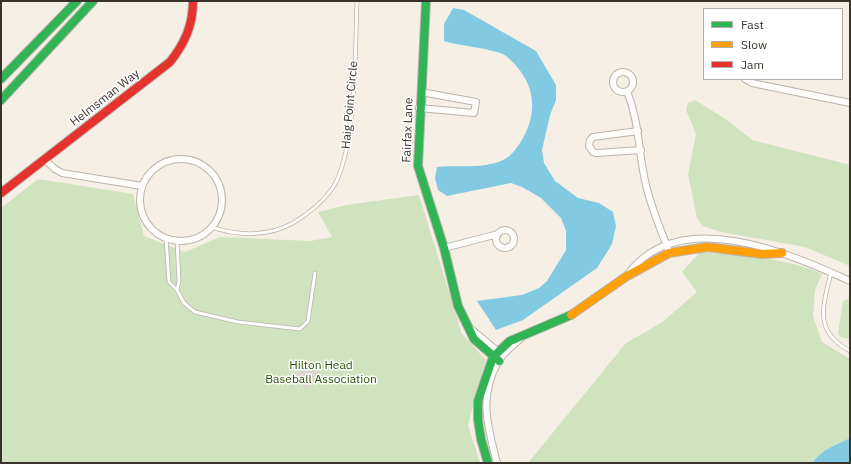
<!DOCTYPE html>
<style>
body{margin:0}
#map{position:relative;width:851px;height:464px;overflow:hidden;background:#f6efe5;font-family:"IBM Plex Sans",sans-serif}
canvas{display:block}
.frame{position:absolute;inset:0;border:2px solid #39332a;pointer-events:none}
.legend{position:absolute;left:703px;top:8px;width:140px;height:72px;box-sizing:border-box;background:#fff;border:1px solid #b0adaa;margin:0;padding:5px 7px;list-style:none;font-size:12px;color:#39332a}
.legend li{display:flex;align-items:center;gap:8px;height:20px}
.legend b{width:20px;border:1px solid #b0adaa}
</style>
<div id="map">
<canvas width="851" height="464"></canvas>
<div class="frame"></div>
<ul class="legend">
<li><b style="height:5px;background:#30b455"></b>Fast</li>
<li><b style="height:5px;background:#ff9f0a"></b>Slow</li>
<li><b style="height:5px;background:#e5322d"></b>Jam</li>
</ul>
</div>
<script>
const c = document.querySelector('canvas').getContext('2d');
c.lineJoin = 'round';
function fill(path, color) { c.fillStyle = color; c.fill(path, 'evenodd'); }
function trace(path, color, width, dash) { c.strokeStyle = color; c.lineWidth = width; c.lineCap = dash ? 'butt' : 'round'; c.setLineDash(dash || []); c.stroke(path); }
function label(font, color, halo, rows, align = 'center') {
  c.font = font + ' "IBM Plex Sans",sans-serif'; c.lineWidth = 3; c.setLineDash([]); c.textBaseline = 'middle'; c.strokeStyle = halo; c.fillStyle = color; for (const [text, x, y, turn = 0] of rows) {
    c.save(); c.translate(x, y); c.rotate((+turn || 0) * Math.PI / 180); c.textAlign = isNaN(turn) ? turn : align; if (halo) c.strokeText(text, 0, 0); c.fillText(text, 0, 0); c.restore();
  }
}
fill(new Path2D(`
 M695,100L727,120L752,140L850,165V266L805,247L721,232L703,226L697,218L688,174L696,134L686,110L688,103Z
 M38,179L133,194L144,236L185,252L220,237L310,241L332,237L318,212L346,205L419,195L462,334L486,360L468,425L480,463H1V208Z
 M700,252C741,256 784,257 822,274L815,290L813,316L822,342L850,359V438C836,445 822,449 812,463H528L626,343L661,323L697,292L682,272Z
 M847,299H850V339L840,337L838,334L843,301Z`), '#d0e2be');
fill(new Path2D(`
 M453,8L464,10L536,51L556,85V100L550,115L542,150L544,163L555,181L578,198L599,203L613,212L616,226L612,244L597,268L523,320L496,330L477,301L522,295L539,288L547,281L566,250V231L561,218L541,198L522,187L511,183L447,196L438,190L435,178L437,167C457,165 482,169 501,161C512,156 517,148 523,138C540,108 533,78 506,56C498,49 458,46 444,41V24Z
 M850,438V463H812C822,449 836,445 850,438Z`), '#82cae2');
fill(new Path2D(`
 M310,363L322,378L305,390L294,375Z`), '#dbd5cc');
const lane = new Path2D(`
 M211,227C238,236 268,237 293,223C308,214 322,203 332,189C357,152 355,47 357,1
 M166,238L169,282L177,290L184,303L195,312L238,322L300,329L308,321L315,273
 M831,272C823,307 813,331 850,351
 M177,290L179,281L177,240`);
const street = new Path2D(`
 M613 82a10 10 0 1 1 20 0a10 10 0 1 1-20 0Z
 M745,79L752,83L850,103
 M627,91C640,124 638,152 646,185C651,207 660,228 668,249
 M419,108L474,113L476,102L421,92
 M638,131L593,137L590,140L589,146L593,152L597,153L641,150
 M140 200a41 41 0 1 1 82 0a41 41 0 1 1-82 0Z
 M45,160L55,169L62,173L142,186
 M496 239a9 9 0 1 1 18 0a9 9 0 1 1-18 0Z
 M444,248L498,234
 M628,274C679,205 789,253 850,281
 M470,328L501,354
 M497,463C488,427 478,398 498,362C503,353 514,345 521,338`);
const fast = new Path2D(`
 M426,1L418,166L444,248L458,306L474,339L499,361
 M1,79L77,1
 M1,100L93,1
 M488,463L481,439L478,420V401L493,357L510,341L571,315`);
const slow = new Path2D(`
 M571,315L627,276L669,253L707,247L762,254L782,253`);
const jam = new Path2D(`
 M1,193L170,62C185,43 193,25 193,1`);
trace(lane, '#bab4ab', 4.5);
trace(street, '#bab4ab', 8);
trace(fast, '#bab4ab', 10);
trace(slow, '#bab4ab', 10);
trace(jam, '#bab4ab', 10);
trace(lane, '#fefdfb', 3);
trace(street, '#fefdfb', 6);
trace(fast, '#30b455', 8);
trace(slow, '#ff9f0a', 8);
trace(jam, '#e5322d', 8);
label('12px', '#39332a', '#fff', [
 ["Helmsman Way",105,98,-38],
 ["Haig Point Circle",350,105,-85],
 ["Fairfax Lane",408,130,-88]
]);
label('12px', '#255102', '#fff', [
 ["Hilton Head",321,366],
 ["Baseball Association",321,380]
]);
</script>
